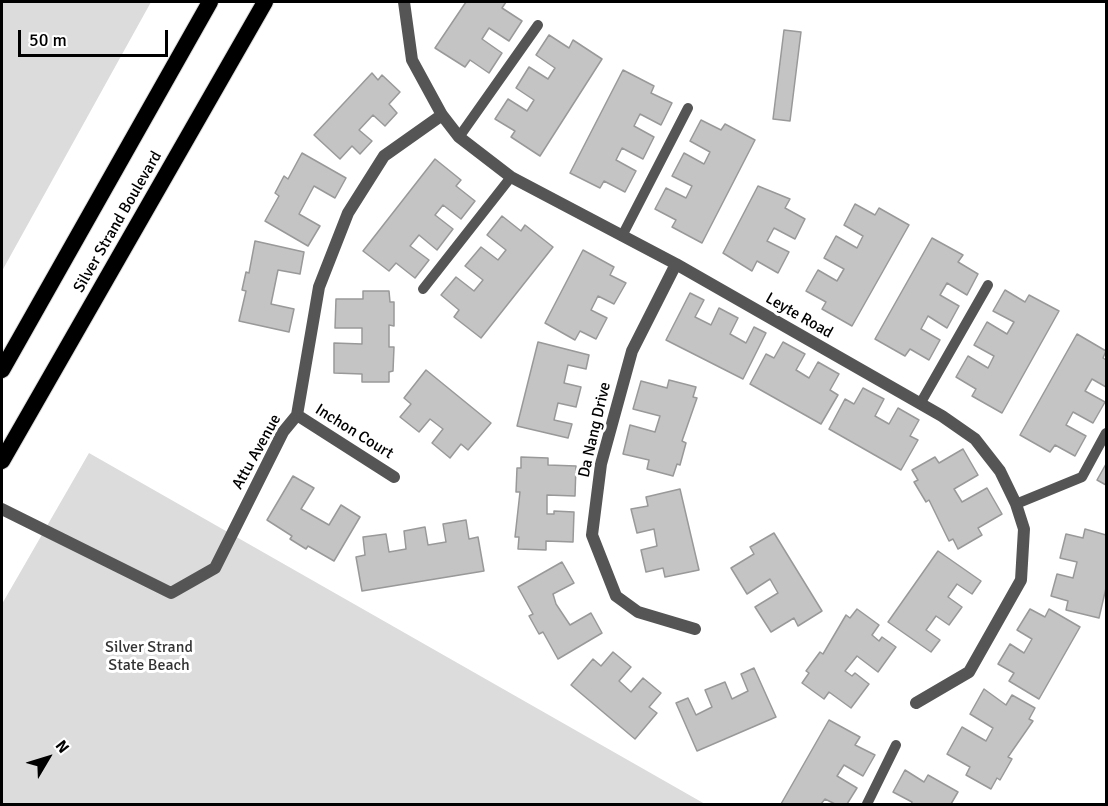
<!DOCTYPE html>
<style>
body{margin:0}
#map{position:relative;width:1108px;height:806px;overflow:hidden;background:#fff;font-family:Signika,sans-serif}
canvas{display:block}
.frame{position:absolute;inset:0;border:3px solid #000;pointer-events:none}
.north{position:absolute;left:18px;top:728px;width:60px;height:60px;-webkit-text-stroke:4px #fff;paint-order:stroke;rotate:52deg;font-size:16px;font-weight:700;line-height:24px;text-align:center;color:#000}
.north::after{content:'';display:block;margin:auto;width:21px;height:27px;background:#000;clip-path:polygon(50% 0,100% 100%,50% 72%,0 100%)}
.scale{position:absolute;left:18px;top:30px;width:150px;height:27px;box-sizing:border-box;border:3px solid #000;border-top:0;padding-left:8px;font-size:18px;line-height:21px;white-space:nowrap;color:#000;-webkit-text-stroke:4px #fff;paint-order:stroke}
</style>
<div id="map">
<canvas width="1108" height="806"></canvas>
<div class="frame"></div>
<div class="north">N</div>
<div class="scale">50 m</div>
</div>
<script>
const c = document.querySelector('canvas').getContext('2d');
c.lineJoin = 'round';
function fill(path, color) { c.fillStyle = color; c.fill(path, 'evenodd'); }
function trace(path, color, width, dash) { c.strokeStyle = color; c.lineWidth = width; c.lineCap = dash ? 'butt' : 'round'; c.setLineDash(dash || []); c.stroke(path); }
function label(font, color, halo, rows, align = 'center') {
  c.font = font + ' Signika,sans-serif'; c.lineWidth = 6; c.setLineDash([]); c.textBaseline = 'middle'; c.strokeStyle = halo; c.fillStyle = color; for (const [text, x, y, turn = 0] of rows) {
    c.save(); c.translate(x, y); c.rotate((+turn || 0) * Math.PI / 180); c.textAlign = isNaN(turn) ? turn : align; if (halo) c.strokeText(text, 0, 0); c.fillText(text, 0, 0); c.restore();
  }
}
fill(new Path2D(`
 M2,2H151L2,271Z
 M89,453L705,804H2V604Z`), '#dcdcdc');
const building = new Path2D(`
 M466,2H506L502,8L522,21L509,41L489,28L482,39L502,53L489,73L470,60L465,67L435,48Z
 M784,30L801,32L790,121L773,119Z
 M549,35L569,48L573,40L602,59L540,156L511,137L515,131L495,119L508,99L527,111L534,100L516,88L529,67L548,79L555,68L536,55Z
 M623,70L654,86L651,93L672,103L661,125L640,114L634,126L654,137L643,159L622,148L616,160L636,171L625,192L604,181L600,188L570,173Z
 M372,73L378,80L382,75L400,92L389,104L397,113L385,126L373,115L359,130L372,141L360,154L352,146L340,159L314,135Z
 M701,120L721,130L725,124L755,140L702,243L672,227L676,220L655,209L666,188L686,198L692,186L672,176L684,153L704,164L710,152L690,141Z
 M302,153L346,178L335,198L314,186L299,214L320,226L308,246L265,221L279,196L275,193L284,176L288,179Z
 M435,159L461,180L456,186L475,201L461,219L443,205L435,215L453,229L437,250L419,235L410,246L429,260L415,278L396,263L389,271L363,251Z
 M758,186L790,199L785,208L805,219L795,239L774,228L767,241L789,252L778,273L757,261L752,271L723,253Z
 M855,204L875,215L879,208L909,225L852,326L822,309L826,302L806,291L818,270L837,281L844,269L824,258L836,236L857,248L863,236L844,225Z
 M502,216L521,231L525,225L553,247L481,338L454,317L459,310L441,295L456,277L474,291L483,280L465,266L481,247L498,260L506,250L487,235Z
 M932,238L963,255L958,262L978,274L967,295L947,283L940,295L959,306L947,328L928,316L921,329L940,340L929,360L910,349L905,356L875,339Z
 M255,241L304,252L300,274L278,270L271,304L294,309L289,332L239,321L246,291L242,290L246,272L249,273Z
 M583,250L614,267L610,275L626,283L614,304L598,296L591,310L607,318L596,339L580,331L575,340L545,323Z
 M1005,290L1025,302L1029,295L1059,311L1002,413L972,396L976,389L956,377L968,356L988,368L994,356L974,345L987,322L1007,334L1014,322L993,311Z
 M363,291H389L390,302H394V326L389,325V347H394L393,371L389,372V382H362V374L334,373V343L362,344V328H335L336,299H363Z
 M690,293L704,300L695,317L711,325L719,308L738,318L730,334L746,343L754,327L766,333L743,379L666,340Z
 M1077,334L1106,351L1103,358L1106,360V387L1092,379L1085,391L1105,402L1093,423L1073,412L1066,425L1086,436L1075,456L1055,445L1050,452L1020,435Z
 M538,342L589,355L586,369L568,365L564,383L581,387L576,407L558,403L554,420L572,424L568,438L517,426Z
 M783,342L805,354L796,370L809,378L818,362L839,374L830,390L838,395L821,424L750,384L766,354L774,358Z
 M426,370L491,423L468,450L461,444L450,458L432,443L443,429L430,419L419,432L400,417L411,404L404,398Z
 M669,380L696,387L693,397L697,398L682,441L686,443L680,465L677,464L673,476L647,469L649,460L623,454L630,425L655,432L660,416L633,409L641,381L667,388Z
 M863,388L884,399L875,416L889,424L898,408L919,420L910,436L918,440L901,470L829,429L845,399L854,404Z
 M963,449L978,475L954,489L962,502L987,488L1002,514L978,528L982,535L958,549L953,539L949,541L929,500L926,502L914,482L918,480L912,470L935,457L939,463Z
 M521,457L548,458V465L576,466L575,496L547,495V514H554V511L574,512L573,542L546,541V550L518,549L519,537H515L520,492H516L517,468H521Z
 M1106,464V485L1097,480Z
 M293,476L314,488L301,509L329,525L341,505L360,517L334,561L308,546L306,549L290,539L292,536L267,520Z
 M680,489L699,570L665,577L663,568L646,572L641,550L657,546L654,529L637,533L631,509L648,506L646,497Z
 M466,520L469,539L478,537L484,571L362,591L356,557L365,555L363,537L386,534L389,552L406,549L404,531L425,527L428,545L446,542L443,524Z
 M1085,529L1106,535V588L1099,618L1066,610L1068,601L1051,596L1057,574L1073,578L1077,562L1060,558L1066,534L1083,538Z
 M774,533L822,611L798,626L794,618L771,632L755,607L778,593L770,579L747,594L731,568L754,554L750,547Z
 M938,551L981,581L972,594L957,584L948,597L962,607L949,625L936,616L926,630L940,640L931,652L888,622Z
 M562,562L574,583L553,594L556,604L570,625L591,613L602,633L558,659L543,632L539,634L529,616L533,614L518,587Z
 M857,609L879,625L872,635L879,641L882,637L896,647L878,672L857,656L845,671L852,676L855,673L869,684L851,708L829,692L824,699L802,683L809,673L806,671L820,652L823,654L846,615L850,618Z
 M1030,609L1045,617L1049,609L1080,627L1039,699L1009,681L1014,673L998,664L1010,644L1024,653L1032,639L1017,630Z
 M613,652L631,667L619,681L631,692L643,678L661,693L649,707L657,713L635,739L571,685L593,659L601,666Z
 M754,668L776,717L697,751L676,703L688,698L696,715L712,707L705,690L725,682L732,699L748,691L741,674Z
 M984,689L1006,705L1012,695L1035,708L1029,719L1033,721L1008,757L1012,759L1000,780L997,778L991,789L966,775L970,767L947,754L962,727L986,741L993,728L970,714Z
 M829,720L860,737L855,745L875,755L863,776L844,765L837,776L857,788L847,804H835L825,799L821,804H781Z
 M905,770L924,782L928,775L958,792L951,804H911L912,802L893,792Z`);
fill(building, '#c4c4c4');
trace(building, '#999', 1.5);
const trunk = new Path2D(`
 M2,370L210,2
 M2,461L265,2`);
trace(trunk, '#dbdbdb', 18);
trace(new Path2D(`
 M459,137L538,25
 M622,236L688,108
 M423,289L511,177
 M920,404L988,285
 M1016,504L1082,477L1106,433
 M867,804L896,745`), '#555', 10);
trace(new Path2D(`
 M404,2L412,60L442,115L459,137L511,177L676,264L942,416L975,439L1000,471L1016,504L1024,529L1021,580L969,672L916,703
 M676,264L632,351L601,464L592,535L616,596L638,612L695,629
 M297,415L394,477
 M2,509L171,593L215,568L283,432L297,415L319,287L348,213L384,156L442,115`), '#555', 12);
trace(trunk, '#000', 16);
label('16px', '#000', '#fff', [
 ["Silver Strand Boulevard",118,222,-60],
 ["Leyte Road",799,316,30],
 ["Da Nang Drive",595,430,-77],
 ["Inchon Court",354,432,32],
 ["Attu Avenue",257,452,-61]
]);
label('16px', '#333', '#fff', [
 ["Silver Strand",149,648],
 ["State Beach",149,666]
]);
</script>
